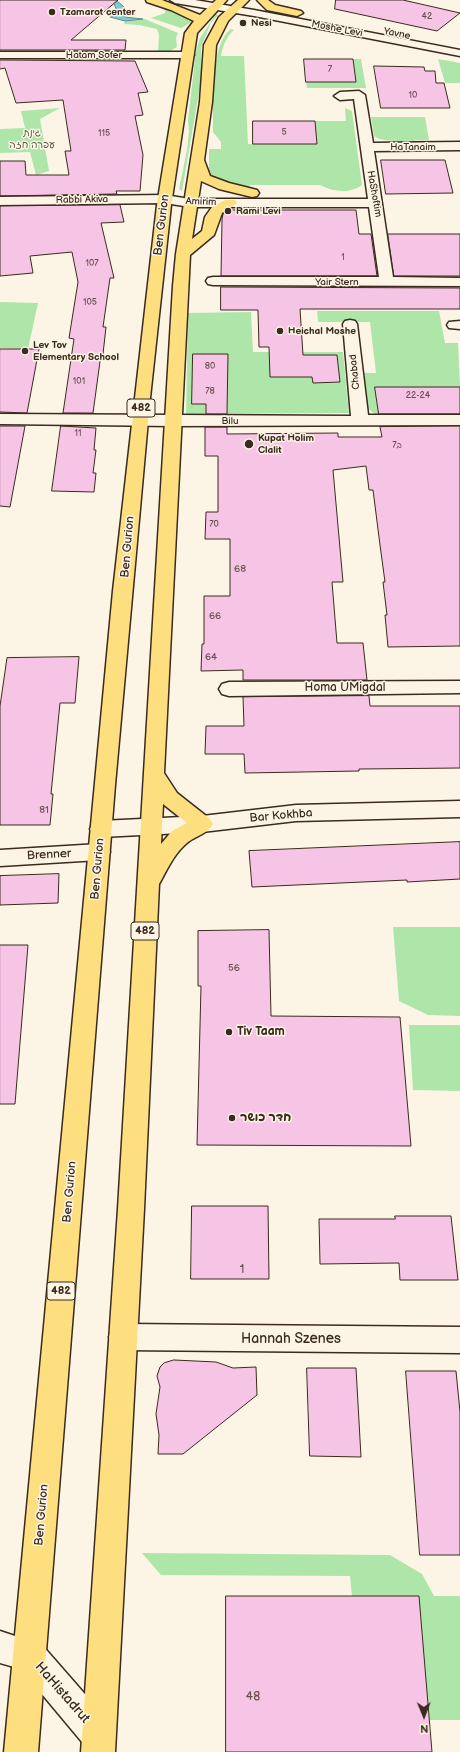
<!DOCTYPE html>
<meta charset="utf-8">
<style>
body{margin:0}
#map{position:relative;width:460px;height:1752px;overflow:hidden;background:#fcf5e5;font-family:"Balsamiq Sans",sans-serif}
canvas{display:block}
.north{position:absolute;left:404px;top:1696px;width:40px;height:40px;-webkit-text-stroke:3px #fcf5e5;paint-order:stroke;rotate:179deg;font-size:11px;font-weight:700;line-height:16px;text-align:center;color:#3b2a1e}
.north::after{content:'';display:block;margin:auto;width:14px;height:18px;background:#3b2a1e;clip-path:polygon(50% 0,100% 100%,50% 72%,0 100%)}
</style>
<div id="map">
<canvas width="460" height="1752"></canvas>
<div class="north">N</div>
</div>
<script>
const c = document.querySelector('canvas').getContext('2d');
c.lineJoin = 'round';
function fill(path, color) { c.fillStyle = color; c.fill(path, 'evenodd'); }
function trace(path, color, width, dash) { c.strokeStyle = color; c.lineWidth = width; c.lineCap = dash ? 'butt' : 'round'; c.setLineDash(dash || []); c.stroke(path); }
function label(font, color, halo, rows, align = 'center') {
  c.font = font + ' "Balsamiq Sans","Playpen Sans Hebrew",sans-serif'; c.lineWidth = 3; c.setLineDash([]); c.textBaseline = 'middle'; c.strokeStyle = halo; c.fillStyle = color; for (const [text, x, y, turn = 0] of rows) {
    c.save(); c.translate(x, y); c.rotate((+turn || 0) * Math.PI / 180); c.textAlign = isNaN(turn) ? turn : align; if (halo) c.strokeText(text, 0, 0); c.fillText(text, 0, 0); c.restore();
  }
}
fill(new Path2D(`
 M160,7L175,11L191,19L192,22L181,28L151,18L165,13V10Z
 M216,14L218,15L211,23L201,47V81L182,191L179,189L187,150L189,131L188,120L196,51L200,38Z
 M145,19L178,33L176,38L177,47L170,51H158L159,35L157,29L139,25L124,24L125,21Z
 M231,29L234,30C226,37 223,46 221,56H244L248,144H317L315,121H346L345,108L352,111L362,185C350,194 333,192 320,185H249L254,190L218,180L209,173V149H221V142L213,132C214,107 209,45 231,29Z
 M353,59H361L366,88H307L306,82H356Z
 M438,59L460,63V83H445Z
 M60,108L40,119L49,171L36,175L30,152L0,153V129L25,128L21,111Z
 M371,117H425L429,140C417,140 382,144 374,136Z
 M0,302L38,303L28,349L0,348Z
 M317,311H439L445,343H458L460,387H375L377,404H460V415H382L375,414L367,408L363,373H376L370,322H318Z
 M251,312L253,352H343L349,413L186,414L188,313Z
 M393,927H460V1016L428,1015L399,1001Z
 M409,1025H460V1091L413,1090Z
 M142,1553L390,1555L422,1574L434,1596H460V1720H429L419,1596L352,1597L350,1576L161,1575Z`), '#aee6aa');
const water = new Path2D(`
 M116,0L124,7L122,13L125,17L143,19L125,21L110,17L116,9L114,3Z`);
fill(water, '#7cccd8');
trace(water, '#628b8e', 1);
const building = new Path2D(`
 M0,0H118L71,40H126L125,50H0Z
 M336,0H403L460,13L437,31L335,9Z
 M304,59H353L356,82H306Z
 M0,60L135,61L148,92L138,93L143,115L135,116L143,155L140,191H116L117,194L0,196V161H25L26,175H69L65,151H71L63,100L16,103L5,68L0,69Z
 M374,66L424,67L425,71H435L436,83H444L450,108H381Z
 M253,121H315L317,144H253Z
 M381,160H445L453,193L386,194Z
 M120,205L124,222L101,223L114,278H110L103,327H106L103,354H101L93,413H63L74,339L69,338L78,282L72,252L30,256L33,273L0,276V206Z
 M229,210H356L359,234H371L377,276H221L222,219L223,214Z
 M388,234H460V276H394Z
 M221,287L460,288V309H300L303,355H337L340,382L313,383L312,377H270L269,347H259L258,310H221Z
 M0,349H39L27,413L0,412Z
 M193,354H228L227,414H206V404H192Z
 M375,387H460V414H379Z
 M0,426H25L10,507L0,506Z
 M61,426L96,428L94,450H96L93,473H96L94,492L52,491Z
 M460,426V646L388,647L385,615H387L383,582H385L380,545L373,490H369L366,466L333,470L343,582H332L337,643H363L367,680H243V670L201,671L202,644H204V596H230V539H205L206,512H218V456H205V427H227V434L338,433V437H382L380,427Z
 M79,657L75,703H60L51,794H53L50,825H0V706L7,658Z
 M369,696L370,706H460V768L359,769V771L245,773L244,754H205L206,726H244L243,697Z
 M460,842V879L407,882V880L252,887L249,851Z
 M59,874L58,903L0,905V876Z
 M269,930L271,1016L400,1017L411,1146L197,1145L201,986H198V931Z
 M0,945H28L15,1104H0Z
 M192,1206H268L269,1279H191Z
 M395,1216H451L458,1280H400L399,1263L320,1264L319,1219H395Z
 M174,1360L216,1362L233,1368L256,1367L257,1395L183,1454H158L159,1435L156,1414L160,1387L157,1376L160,1367L164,1363Z
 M307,1368H356L361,1457L310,1456Z
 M406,1371H456L460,1412V1555H420Z
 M226,1596H419L432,1752H226Z`);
fill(building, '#f6c5e6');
trace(building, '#3b2a1e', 1);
const minor = new Path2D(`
 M170,0H195L254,10L460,50V56L254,16L175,3Z
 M0,52H188L194,55L188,58H0Z
 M359,91L365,95L373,143L460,142V150L374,151L393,277L460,278V286L213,285L208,284L206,281L208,278L213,277H379L369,207H190L165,203L0,205V197L165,195L190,199H368L354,99L340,100L334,96L340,92Z
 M350,320L355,321L357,324L368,415H460V425L173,426L0,424V414L351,416L343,324L345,321Z
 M460,321V329L449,328L447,325L449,322Z
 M460,681V693L229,696L222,694L219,689L222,684L229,682Z
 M460,801V817L296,821L202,832L101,837L93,834L90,829L93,824L101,821L202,816L296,805Z
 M99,844L107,846L110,852L107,858L99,860L0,866V850Z
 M123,1324L460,1327V1353L123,1350L113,1346L109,1337L113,1328Z
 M0,1631L42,1645L111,1724L115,1736L111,1748L100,1752L87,1748L21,1669L0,1663Z`);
const major = new Path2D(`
 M146,0H162L200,15L216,0H227L197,33L171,205L150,398L115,785L38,1752H4L113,591L157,205L185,33L194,21L171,10L147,2Z
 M238,0H249L228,21L216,45L212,102L204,160L210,176L229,183L257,190L259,193L257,196L252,197L219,189L201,181L192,239L202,231L205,217L212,207L225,200H235L237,203L222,213L214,235L190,255L164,773L177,793L210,819L213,824C207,834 196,836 188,842C174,853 167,870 159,884L144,1209L115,1752H81L118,1209L173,286L176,254L200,102L204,45L219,17ZM163,804L187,823L172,831L161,844Z
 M257,0H268L275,5L301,11L303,13L297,16L267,10Z`);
trace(minor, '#3b2a1e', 3);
trace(major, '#3b2a1e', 3);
fill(minor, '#fcf5e5');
fill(major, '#fedf80');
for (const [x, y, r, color] of [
 [52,12,4,"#3b2a1e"],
 [243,23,4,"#3b2a1e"],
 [228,211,4,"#3b2a1e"],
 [280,331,4,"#3b2a1e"],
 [25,351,4,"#3b2a1e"],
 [249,444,5,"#3b2a1e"],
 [229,1032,4,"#3b2a1e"],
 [232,1118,4,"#3b2a1e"]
]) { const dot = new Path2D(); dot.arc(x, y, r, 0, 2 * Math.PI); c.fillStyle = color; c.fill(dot); trace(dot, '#fcf5e5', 1.5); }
label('9px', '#6a5150', null, [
 ["42",427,17],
 ["7",330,70],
 ["10",413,96],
 ["5",284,133],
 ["115",104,134],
 ["1",343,258],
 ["107",92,264],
 ["105",90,303],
 ["80",210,367],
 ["101",79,382],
 ["78",210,392],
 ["22-24",418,396],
 ["11",78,434],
 ["7ב",397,446],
 ["70",214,525]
]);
label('bold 10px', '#3b2a1e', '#fcf5e5', [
 ["Tzamarot center",60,12],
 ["Nesi",251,23],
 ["Rami Levi",236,211],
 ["Heichal Moshe",288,331],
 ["Lev Tov",33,345],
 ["Elementary School",33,357],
 ["Kupat Holim",258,438],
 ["Clalit",258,450]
], 'left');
label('10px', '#3b2a1e', '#fcf5e5', [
 ["Moshe Levi",337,29,11],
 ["Yavne",397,34,11],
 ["Hatam Sofer",94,55],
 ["HaTanaim",413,147],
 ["HaShoftim",374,194,80],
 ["Rabbi Akiva",82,200,-1],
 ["Amirim",201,202,2],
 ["Yair Stern",337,282],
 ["Chabad",355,372,-96],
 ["Bilu",230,421]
]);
label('10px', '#585941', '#fcf5e5', [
 ["גינת",32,133],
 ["עפרה חזה",32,145]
]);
label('10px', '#6a5150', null, [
 ["68",240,569],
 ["66",215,616],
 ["64",211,657],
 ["81",44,810],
 ["56",234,968]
]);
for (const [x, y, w] of [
 [141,408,28],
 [145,931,28],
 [61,1291,28]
]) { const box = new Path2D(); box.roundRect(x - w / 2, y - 9, w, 18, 3); c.fillStyle = '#fcf5e5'; c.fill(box); trace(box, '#3b2a1e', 1); }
label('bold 11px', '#3b2a1e', null, [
 ["482",141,408],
 ["482",145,931],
 ["482",61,1291]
]);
label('12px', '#3b2a1e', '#fcf5e5', [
 ["Ben Gurion",162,225,-83],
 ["Ben Gurion",128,547,-85],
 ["Homa UMigdal",345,688],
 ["Bar Kokhba",281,816,-5],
 ["Brenner",49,855,-3],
 ["Ben Gurion",98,869,-85],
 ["Ben Gurion",70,1192,-85],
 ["Ben Gurion",42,1515,-85]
]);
label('bold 12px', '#3b2a1e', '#fcf5e5', [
 ["Tiv Taam",237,1032],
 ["חדר כושר",240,1118]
], 'left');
label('12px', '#6a5150', null, [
 ["1",242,1270],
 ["48",253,1697]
]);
label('14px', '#3b2a1e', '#fcf5e5', [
 ["Hannah Szenes",291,1339],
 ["HaHistadrut",62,1693,49]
]);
</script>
